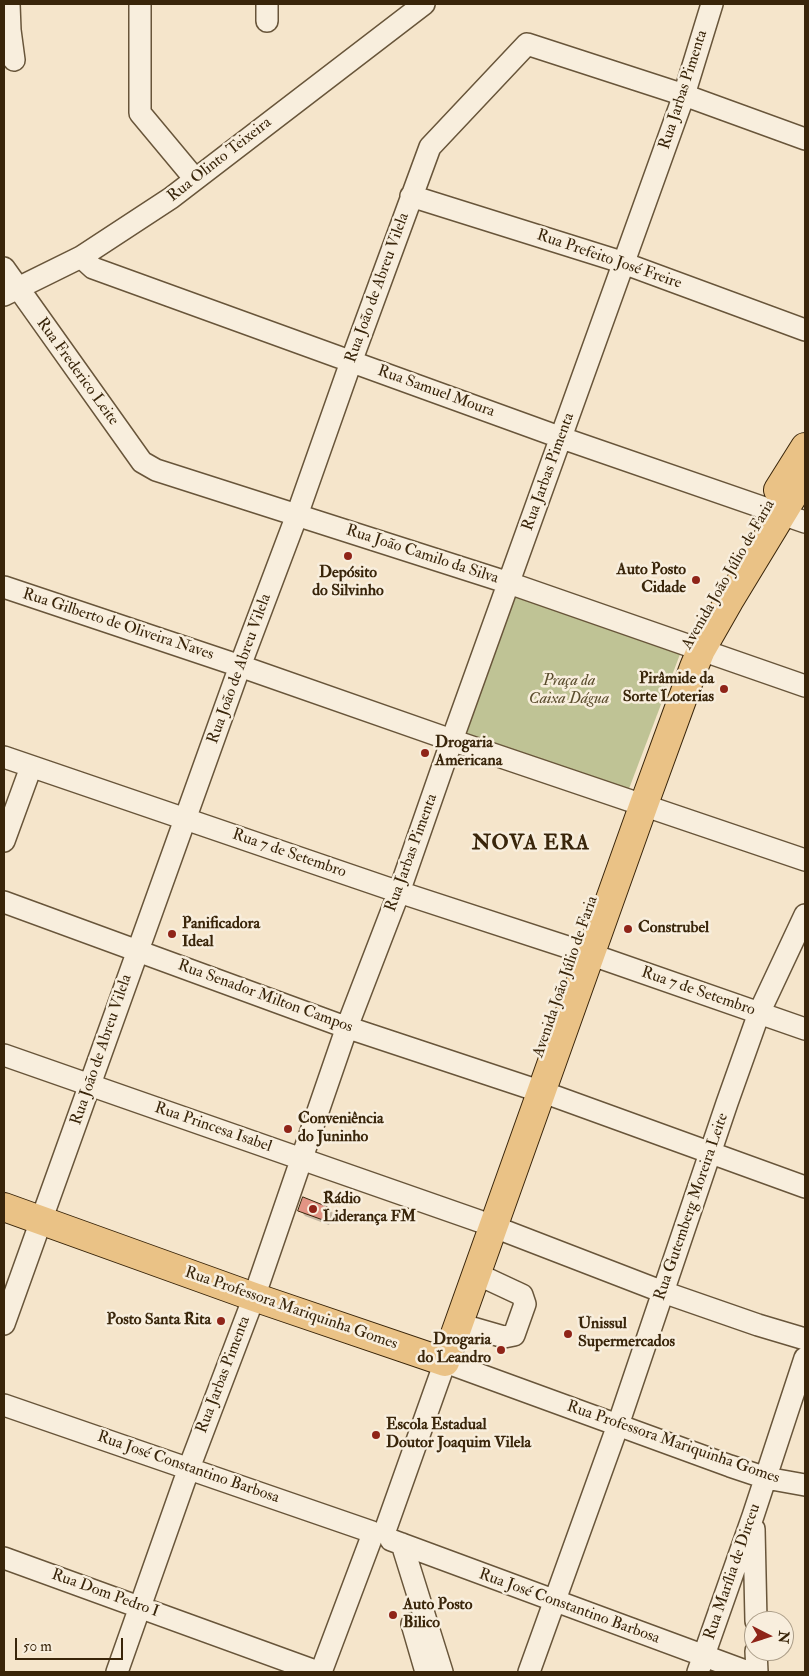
<!DOCTYPE html>
<meta charset="utf-8">
<style>
body{margin:0}
#map{position:relative;width:809px;height:1676px;overflow:hidden;background:#f5e5cb;font-family:"IM FELL Double Pica",serif}
canvas{display:block}
.frame{position:absolute;inset:0;border:5px solid #39250a;pointer-events:none}
.north{position:absolute;left:744px;top:1611px;width:50px;height:50px;box-sizing:border-box;background:#f8eedd;border:1px solid #ac9e89;border-radius:50%;rotate:95deg;font-size:14px;font-weight:700;line-height:20px;text-align:center;color:#39250a}
.north::after{content:'';display:block;margin:auto;width:18px;height:22px;background:#8f2418;clip-path:polygon(50% 0,100% 100%,50% 72%,0 100%)}
.scale{position:absolute;left:15px;top:1638px;width:108px;height:22px;box-sizing:border-box;border:2px solid #39250a;border-top:0;padding-left:6px;font-size:15px;line-height:18px;white-space:nowrap;color:#39250a;-webkit-text-stroke:4px #f8eedd;paint-order:stroke}
</style>
<div id="map">
<canvas width="809" height="1676"></canvas>
<div class="frame"></div>
<div class="north">N</div>
<div class="scale">50 m</div>
</div>
<script>
const c = document.querySelector('canvas').getContext('2d');
c.lineJoin = 'round';
function fill(path, color) { c.fillStyle = color; c.fill(path, 'evenodd'); }
function trace(path, color, width, dash) { c.strokeStyle = color; c.lineWidth = width; c.lineCap = dash ? 'butt' : 'round'; c.setLineDash(dash || []); c.stroke(path); }
function label(font, color, halo, rows, align = 'center') {
  c.font = font + ' "IM FELL Double Pica",serif'; c.lineWidth = 5; c.setLineDash([]); c.textBaseline = 'middle'; c.strokeStyle = halo; c.fillStyle = color; for (const [text, x, y, turn = 0] of rows) {
    c.save(); c.translate(x, y); c.rotate((+turn || 0) * Math.PI / 180); c.textAlign = isNaN(turn) ? turn : align; if (halo) c.strokeText(text, 0, 0); c.fillText(text, 0, 0); c.restore();
  }
}
fill(new Path2D(`
 M512,590L682,649L627,794L457,733Z`), '#bfc395');
fill(new Path2D(`
 M327,1208L333,1213L329,1225L305,1216L300,1210Z`), '#0003');
const building = new Path2D(`
 M303,1197L328,1207L323,1220L298,1211Z`);
fill(building, '#e29484');
trace(building, '#39250a', 1);
const minor = new Path2D(`
 M9,4L10,30L14,60
 M140,4V113L195,179
 M267,4V21
 M411,196L615,260L805,330
 M81,257L93,268L562,438L805,522
 M4,268L142,462L156,470L509,583L805,686
 M4,295L81,257L171,198L424,4
 M4,587L240,666L460,743L805,860
 M4,757L399,892L604,959L805,1029
 M4,841L31,767
 M4,902L337,1024L554,1096L805,1187
 M4,1055L479,1221L663,1292L758,1325L805,1339
 M4,1324L240,666L297,515L351,362L430,147L527,44L684,95L805,139
 M459,1324L504,1337L514,1335L525,1304L522,1295L477,1274
 M4,1405L372,1532
 M386,1528L445,1362L730,1466L766,1478L805,1485
 M754,1529L756,1621
 M391,1540L748,1672
 M402,1544L442,1672
 M4,1558L318,1672
 M412,1624L426,1672
 M756,1651L757,1672
 M117,1672L189,1468L254,1297L347,1027L399,892L452,740L684,95L712,4
 M321,1672L371,1539
 M529,1672L618,1425L727,1103L759,1013L805,915
 M698,1672L753,1516L805,1358`);
const major = new Path2D(`
 M778,490L805,447
 M4,1207L254,1297L445,1362L644,804L694,667L701,650L729,601L805,476`);
trace(minor, '#68553a', 24);
trace(major, '#39250a', 30);
trace(minor, '#f8eedd', 21);
trace(major, '#eac286', 28);
for (const [x, y, r, color] of [
 [348,556,5,"#8f2418"],
 [696,580,5,"#8f2418"],
 [724,689,5,"#8f2418"],
 [425,753,5,"#8f2418"],
 [628,929,5,"#8f2418"],
 [172,934,5,"#8f2418"],
 [288,1129,5,"#8f2418"],
 [313,1209,5,"#8f2418"],
 [221,1321,5,"#8f2418"],
 [568,1334,5,"#8f2418"],
 [501,1350,5,"#8f2418"],
 [376,1435,5,"#8f2418"],
 [393,1615,5,"#8f2418"]
]) { const dot = new Path2D(); dot.arc(x, y, r, 0, 2 * Math.PI); c.fillStyle = color; c.fill(dot); trace(dot, '#f8eedd', 2); }
label('16px', '#39250a', '#f8eedd', [
 ["Rua Jarbas Pimenta",684,90,-72],
 ["Rua Olinto Teixeira",220,160,-38],
 ["Rua Prefeito José Freire",609,260,19],
 ["Rua João de Abreu Vilela",378,288,-70],
 ["Rua Frederico Leite",77,372,54],
 ["Rua Samuel Moura",436,392,20],
 ["Rua Jarbas Pimenta",549,472,-70],
 ["Rua João Camilo da Silva",422,555,18],
 ["Avenida João Júlio de Faria",729,575,-60],
 ["Rua Gilberto de Oliveira Naves",118,625,18],
 ["Rua João de Abreu Vilela",240,669,-70],
 ["Rua Jarbas Pimenta",412,853,-70],
 ["Rua 7 de Setembro",289,854,19],
 ["Avenida João Júlio de Faria",566,977,-71],
 ["Rua 7 de Setembro",698,992,19],
 ["Rua Senador Milton Campos",265,997,20],
 ["Rua João de Abreu Vilela",102,1050,-71],
 ["Rua Princesa Isabel",213,1128,19],
 ["Rua Gutemberg Moreira Leite",692,1207,-71],
 ["Rua Professora Mariquinha Gomes",291,1309,19],
 ["Rua Jarbas Pimenta",224,1375,-69],
 ["Rua Professora Mariquinha Gomes",673,1443,19],
 ["Rua José Constantino Barbosa",188,1468,19],
 ["Rua Marília de Dirceu",733,1572,-71],
 ["Rua Dom Pedro I",105,1594,20],
 ["Rua José Constantino Barbosa",569,1607,20]
]);
label('bold 16px', '#39250a', '#f8eedd', [
 ["Auto Posto",686,571,"right"],
 ["Cidade",686,589,"right"],
 ["Depósito",348,574,"center"],
 ["do Silvinho",348,592,"center"],
 ["Pirâmide da",714,680,"right"],
 ["Sorte Loterias",714,698,"right"],
 ["Drogaria",435,744],
 ["Americana",435,762],
 ["Panificadora",182,925],
 ["Ideal",182,943],
 ["Construbel",638,929],
 ["Conveniência",298,1120],
 ["do Juninho",298,1138],
 ["Rádio",323,1200],
 ["Liderança FM",323,1218],
 ["Posto Santa Rita",211,1321,"right"],
 ["Unissul",578,1325],
 ["Supermercados",578,1343],
 ["Drogaria",491,1341,"right"],
 ["do Leandro",491,1359,"right"],
 ["Escola Estadual",386,1426],
 ["Doutor Joaquim Vilela",386,1444],
 ["Auto Posto",403,1606],
 ["Bilico",403,1624]
], 'left');
label('italic 16px', '#5a4c2d', '#f8eedd', [
 ["Praça da",569,682],
 ["Caixa Dágua",569,700]
]);
c.letterSpacing = '1px';
label('bold 21px', '#39250a', '#f8eedd', [
 ["NOVA ERA",531,844]
]);
c.letterSpacing = '0px';
</script>
